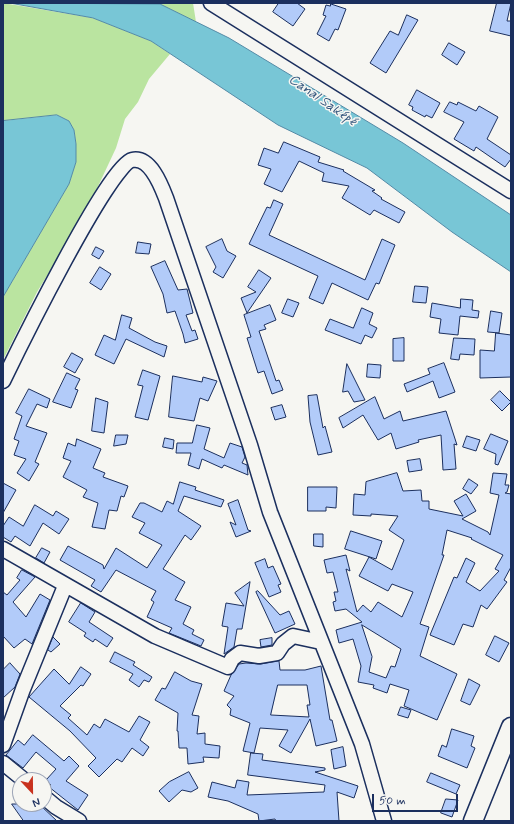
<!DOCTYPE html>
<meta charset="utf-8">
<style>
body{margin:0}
#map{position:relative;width:514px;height:824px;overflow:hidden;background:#f6f6f2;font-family:Mynerve,sans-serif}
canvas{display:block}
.frame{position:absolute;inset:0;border:4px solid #1b2f5e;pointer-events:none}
.north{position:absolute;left:12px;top:772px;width:40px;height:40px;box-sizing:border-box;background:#f6f6f2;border:1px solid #9ea6b7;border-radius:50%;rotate:158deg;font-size:11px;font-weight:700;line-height:16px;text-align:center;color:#1b2f5e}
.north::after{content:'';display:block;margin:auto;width:14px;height:18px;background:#c8321e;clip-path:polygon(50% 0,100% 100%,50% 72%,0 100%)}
.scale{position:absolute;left:372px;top:794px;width:86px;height:18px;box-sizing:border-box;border:2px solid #1b2f5e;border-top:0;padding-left:5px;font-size:12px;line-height:14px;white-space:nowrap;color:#1b2f5e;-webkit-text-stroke:3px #f6f6f2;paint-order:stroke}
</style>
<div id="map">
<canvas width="514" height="824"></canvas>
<div class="frame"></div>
<div class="north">N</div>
<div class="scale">50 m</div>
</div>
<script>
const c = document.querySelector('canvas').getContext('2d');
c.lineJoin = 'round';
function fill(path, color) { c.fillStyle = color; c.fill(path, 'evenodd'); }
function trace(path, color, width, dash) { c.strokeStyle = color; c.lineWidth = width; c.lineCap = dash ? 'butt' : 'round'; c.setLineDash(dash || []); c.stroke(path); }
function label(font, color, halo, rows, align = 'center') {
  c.font = font + ' Mynerve,sans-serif'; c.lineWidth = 3; c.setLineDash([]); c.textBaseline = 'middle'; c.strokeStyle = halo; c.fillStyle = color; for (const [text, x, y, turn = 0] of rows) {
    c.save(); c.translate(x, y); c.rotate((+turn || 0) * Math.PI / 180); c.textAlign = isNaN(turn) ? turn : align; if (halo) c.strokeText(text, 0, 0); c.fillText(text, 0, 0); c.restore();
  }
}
fill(new Path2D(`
 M3,3L93,18L151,41L170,54L149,79L138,102L125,119L116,148L86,212L37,292L3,360V297L69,184L76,162V144L74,130L69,121L57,115L3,121Z
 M157,3H193L196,22L160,4Z`), '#bae4a0');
const water = new Path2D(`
 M10,3L160,4L229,38L403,143L511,215V272L452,232L367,168L278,125L151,41L93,18Z
 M57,115L69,121L74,130L76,144V162L69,184L3,297V121Z`);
fill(water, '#78c6d6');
trace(water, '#538aa6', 1);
const building = new Path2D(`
 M279,3H297L305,9L293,26L273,12Z
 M497,3H511L507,21H511V36L490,31Z
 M331,4L346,9L338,30L335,29L329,41L317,34L326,16L323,15L326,5L330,6Z
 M407,15L418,20L386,73L370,63L390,31L398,35Z
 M449,43L465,52L457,65L442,55Z
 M417,90L440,103L432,118L426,115L425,117L412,110L413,107L409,105Z
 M450,102L457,105L458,102L476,111L479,106L498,117L487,139L511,155V159L505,167L476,147L474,151L454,139L464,122L444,112Z
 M284,142L320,157L318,162L344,170L343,171L375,190L372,191L382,198L381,199L405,212L399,223L374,210L370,215L342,198L349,186L322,181L324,173L299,161L282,192L264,184L271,169L258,165L264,148L278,153Z
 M274,200L283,204L269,235L365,280L382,239L395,245L379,284L376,283L368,300L332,283L323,304L309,298L318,276L249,244L267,207L270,208Z
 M222,239L227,251L236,256L223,278L213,272L216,267L206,247Z
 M138,242L151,244L149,254L136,253Z
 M96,247L104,251L99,259L92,255Z
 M165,261L178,290L187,289L193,313L186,315L192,331L195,330L198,339L185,343L183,334L175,311L167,313L163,294L151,267Z
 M100,267L111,274L101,290L90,283Z
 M259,270L271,278L247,313L241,298L256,292L248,287Z
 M415,286L428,287L426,303L413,302Z
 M288,299L299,303L293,317L282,313Z
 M461,299L473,300L472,310L479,311L478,318L460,316L458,335L439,333L441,319L430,317L432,303L460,308Z
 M270,305L276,320L264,325L266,329L259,331L276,381L279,380L283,390L272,394L264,371L258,373L247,338L251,337L244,315Z
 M362,308L373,313L369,324L377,328L372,338L365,335L361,344L325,330L330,319L353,328Z
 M491,311L502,313L499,333L488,332Z
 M122,315L132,318L129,328L155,342L167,346L164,357L126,339L114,364L95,355L104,335L115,340Z
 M496,333L511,335V377L480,378V350L494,351Z
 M404,338V361H393V339Z
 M454,338L475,339L474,355L460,354L459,360L451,359Z
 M72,353L83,359L75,373L64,367Z
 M444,363L455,392L439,398L433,381L407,392L404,384L430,374L428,369Z
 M347,364L365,400L354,402L348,391L343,392Z
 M368,364L381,365L380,378L367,377Z
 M143,370L160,376L148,420L135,417L143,386L138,385Z
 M67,373L80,379L75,389L78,390L71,408L53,402Z
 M173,376L202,382L203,377L217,381L208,401L200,398L194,421L169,417Z
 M29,389L50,399L47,408L37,404L26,426L47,433L35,462L39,464L29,481L17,473L26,459L14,455L19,441L14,439L22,416L16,413Z
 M500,391L511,402L502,411L491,400Z
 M317,395L323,428L325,426L332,452L318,455L310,422L308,396Z
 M375,397L384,419L400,411L403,421L446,411L457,445L454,444L456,469L443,470L441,435L418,440L419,442L396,449L391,433L378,440L363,415L343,428L339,418Z
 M96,398L108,402L104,433L92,431Z
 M282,405L286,417L275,420L271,408Z
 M197,425L210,428L204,449L224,458L230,443L242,447L245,457L242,463L247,465L248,475L224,465L222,468L202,459L199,469L188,465L191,453H176L177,443H192Z
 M491,434L508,441L498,465L495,464L496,454L484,449Z
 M116,435H128L126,444L114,446Z
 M467,436L480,440L476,451L463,447Z
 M165,438L174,440L173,449L163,447Z
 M77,439L101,449L93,468L105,473L103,477L128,486L124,497L121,496L117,511L109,510L105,529L92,527L98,503L83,497L87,490L63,477L71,461L63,458L68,443L75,446Z
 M420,459L422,470L409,472L407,461Z
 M397,473L403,491L421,490L422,501H429V509L463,516L454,501L466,494L476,511L462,519L488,532L490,535L499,495L490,493L493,473L507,474L505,485H509L507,492L505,493L511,494V567L504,580L507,582L487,609L481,605L473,627L463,624L454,645L430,635L454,577L457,578L466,558L475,563L466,582L480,591L499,571L495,569L503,555L471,539L472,538L447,530L442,555H444L420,624L429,627L420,656L457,674L437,720L404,706L409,690L390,684L387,693L373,688L374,685L358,682L361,666L353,639L339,643L336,630L362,622L346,609L335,611L333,602L336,601L334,592H338L333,572L327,573L324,560L346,555L350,571L346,569L357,612L363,605L371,612L378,602L402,617L413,592L392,584L388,591L359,576L369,557L392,570L404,540L389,530L398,516L371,514V516L353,515L354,494L365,495L366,482ZM362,625L401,649L395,667L391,666L386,678L369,672L372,657Z
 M469,479L478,485L471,494L463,489Z
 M180,482L196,487L195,490L224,500L221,507L184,496L178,511L201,526L191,540L185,535L163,569L185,582L175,600L191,607L183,624L194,630L192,634L204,640L201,646L169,633L172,628L147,617L154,602L151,600L156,591L116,570L101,592L91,586L95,580L60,560L68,546L103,565L104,569L116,548L147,568L162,545L139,533L145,523L132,517L140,503H144L162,512L167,501L173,504Z
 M3,483L16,490L3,513Z
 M308,487H337L336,508L326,507V511H308Z
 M238,500L248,530L251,531L236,537L230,522L236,525L228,504Z
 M35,505L53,516L56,511L69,519L59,534L43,523L30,546L15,536L11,542L3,537V526L9,517L23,526Z
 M351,531L382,541L376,559L345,549Z
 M314,534H323V547L314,546Z
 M42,548L50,552L44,563L36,558Z
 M265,559L268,568L273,566L281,584L278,585L281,592L269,597L255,563Z
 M22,570L35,577L13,602L26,617L40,594L50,600L32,644L25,639L14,648L3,636V592L7,595L20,580L17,578Z
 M250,582L242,629H237L234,647L224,654L228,627L222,626L226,603L244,606L235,593Z
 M258,591L280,615L289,611L295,624L275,633L256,592Z
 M81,603L95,612L89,622L113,638L107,647L95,639L93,642L84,636L86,633L69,622Z
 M495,636L509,643L499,662L486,655Z
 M53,637L60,644L51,652L48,650Z
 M272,638V645L261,647L260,640Z
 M115,652L135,662L133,665L152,677L149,682L144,680L139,687L129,680L133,674L110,662Z
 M279,661L280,670H305L321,666L330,720H332L337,741L316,746L310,719L291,753L279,746L288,730L260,728L254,753L243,751L250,723L230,715L231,709L227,705L234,696L224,691L231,675L239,664L246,663L260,664ZM278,685H307L310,705H307L309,717L271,715Z
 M10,663L20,674L15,687L3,698V670Z
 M81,667L91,674L83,686L81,685L60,706L71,715L68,718L87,735L94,724L100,728L105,719L129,732L139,716L150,722L140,740L149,747L143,756L132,748L122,762L117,759L99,777L88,766L96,758L70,731L29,697L54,669L69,684Z
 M175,672L191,681L202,684L192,715L199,716L197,734L205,733V744L220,746L219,758L203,757L204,762L188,764L187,748H179L178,731H177L178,713L155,700L162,688L165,689Z
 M469,679L480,685L470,705L461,701Z
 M401,707L411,710L408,718L398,715Z
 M452,729L474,736L471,746L475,748L467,768L438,756L442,745L446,747Z
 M33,735L64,761L69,756L79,766L66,781L88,795L78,810L49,787L51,785L46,780L56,769L36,752L23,768L6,755L18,740L24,745Z
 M343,747L346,766L334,769L331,750Z
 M251,753L263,754L262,760L325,768V770L315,772L358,786L354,798L337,792L339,821H276L275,819L259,821L258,814L228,801L208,797L212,782L235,788L237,780L249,782L247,795L324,792L325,785L248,775Z
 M189,772L198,788L191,792L182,790L169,802L159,791L169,782Z
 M431,773L460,785L456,794L427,782Z
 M446,799L458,800L452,817L441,813Z
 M12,804H39L57,821H24Z`);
fill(building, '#b2cbf9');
trace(building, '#1b2f5e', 1);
const minor = new Path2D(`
 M211,3L511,191
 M3,381C18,350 109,165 132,160C150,156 161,185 166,198L250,445L270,512L362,744L384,821
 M3,549L155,636L228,667L232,659L240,653L259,656L277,653L283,644L293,636L321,642
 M3,745L23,689L65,586
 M3,763L24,780
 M44,797L56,807L79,821`);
const major = new Path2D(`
 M473,821L511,727`);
trace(minor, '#1b2f5e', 17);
trace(major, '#1b2f5e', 21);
trace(minor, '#f6f6f2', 14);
trace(major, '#f6f6f2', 18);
label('italic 14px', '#32557c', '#f6f6f2', [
 ["Canal Saképé",322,101,35]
]);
</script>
